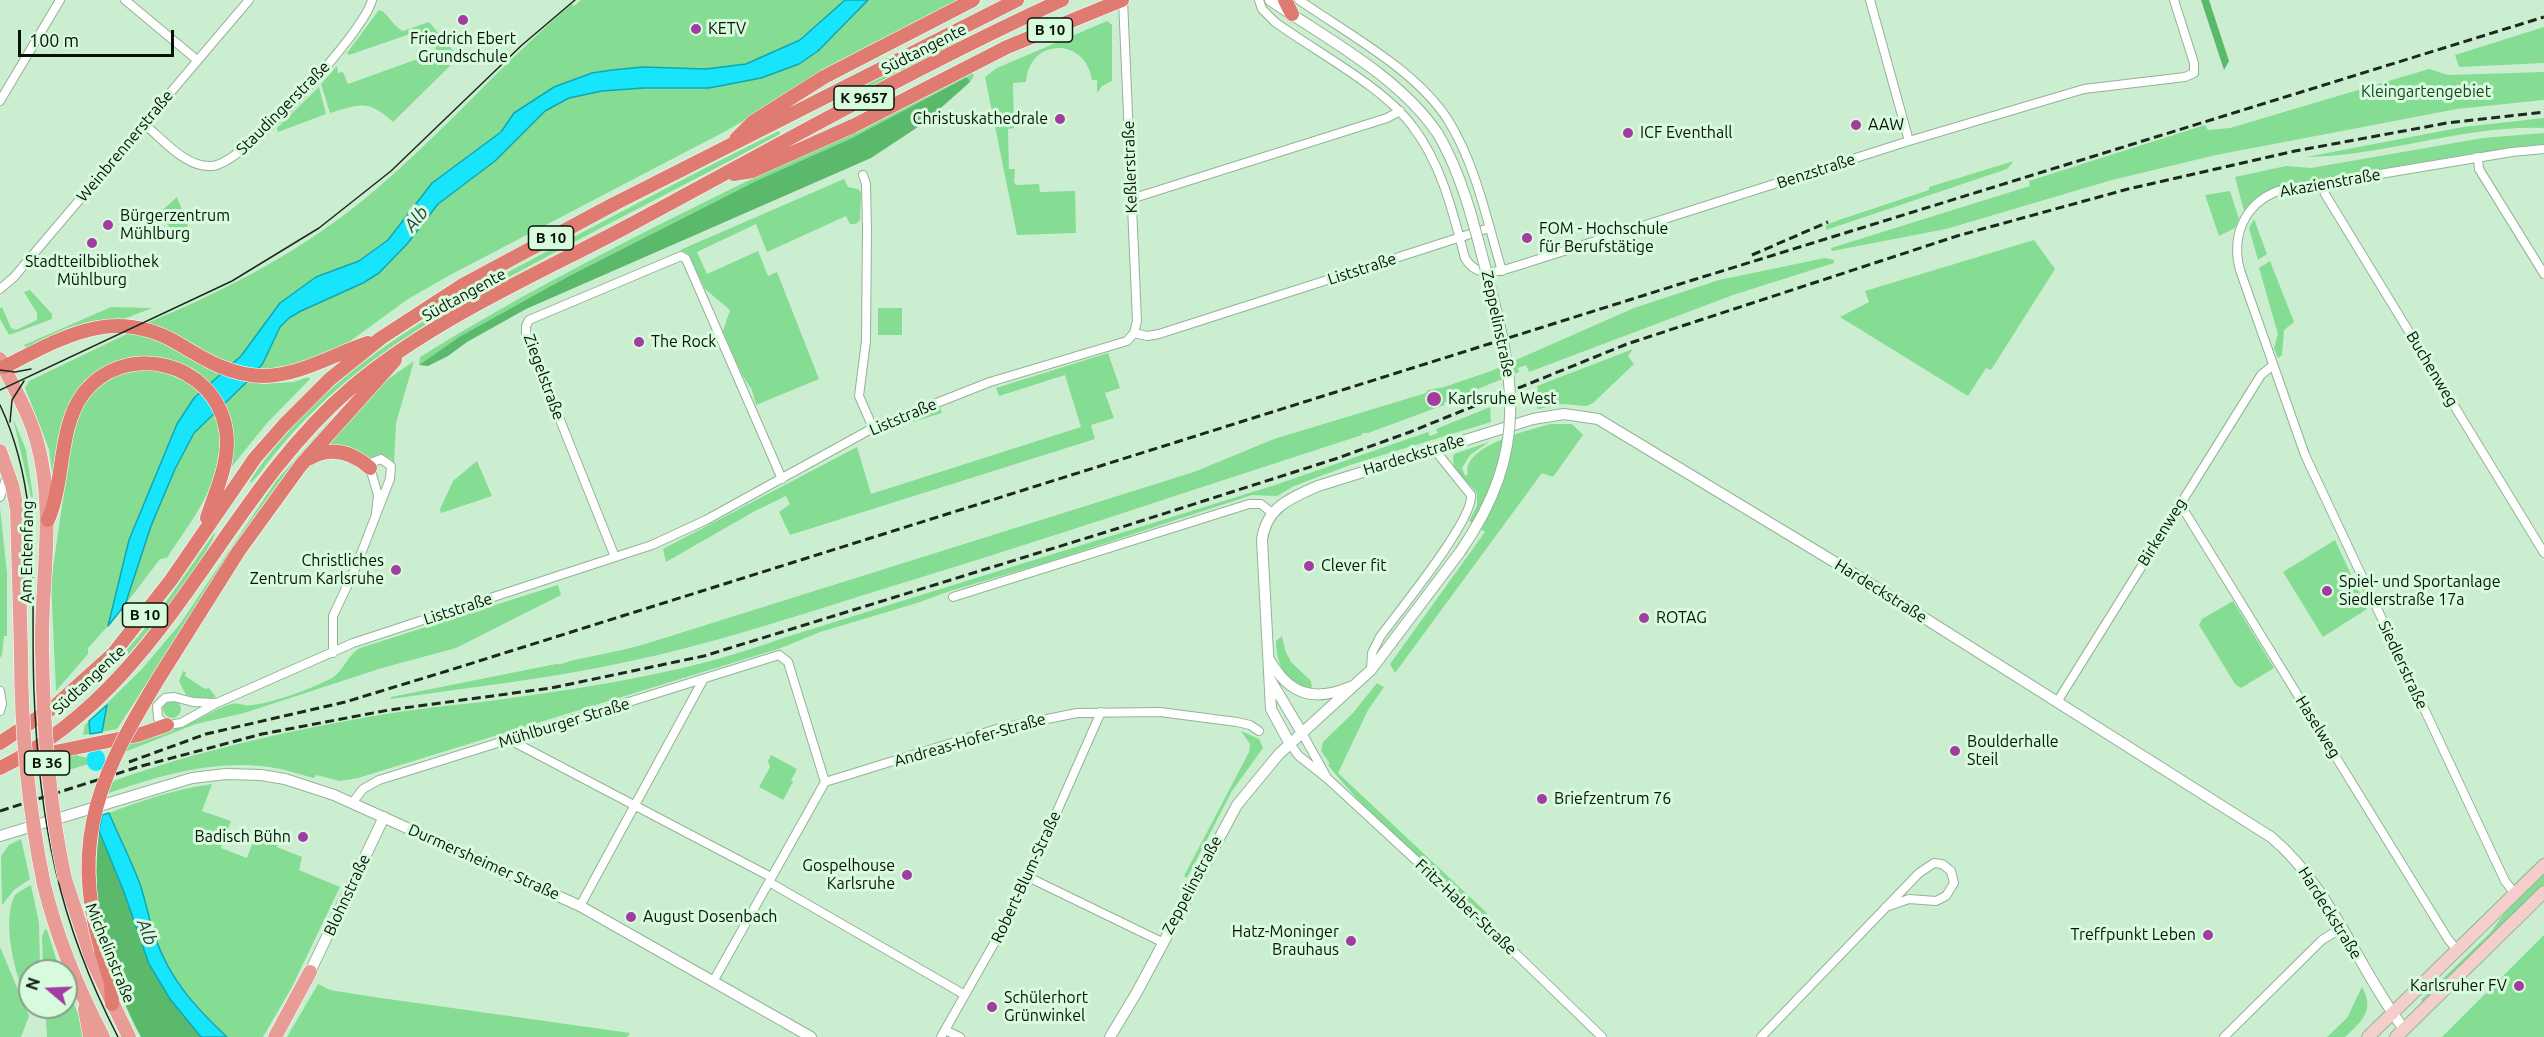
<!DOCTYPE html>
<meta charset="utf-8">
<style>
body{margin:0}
#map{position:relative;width:2544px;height:1037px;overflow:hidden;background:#cceed0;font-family:Ubuntu,sans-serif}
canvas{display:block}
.north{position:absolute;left:18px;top:959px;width:60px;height:60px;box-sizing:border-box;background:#d9fbdd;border:2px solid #859e88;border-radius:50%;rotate:289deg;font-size:16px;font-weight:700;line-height:24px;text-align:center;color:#071309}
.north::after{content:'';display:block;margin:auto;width:21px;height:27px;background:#a23ca1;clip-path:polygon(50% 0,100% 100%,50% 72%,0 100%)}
.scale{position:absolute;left:18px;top:30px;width:156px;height:27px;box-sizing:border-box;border:3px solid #071309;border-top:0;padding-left:8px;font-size:18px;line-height:21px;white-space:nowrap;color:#071309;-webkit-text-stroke:4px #d9fbdd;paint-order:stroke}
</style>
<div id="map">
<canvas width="2544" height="1037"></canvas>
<div class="north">N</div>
<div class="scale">100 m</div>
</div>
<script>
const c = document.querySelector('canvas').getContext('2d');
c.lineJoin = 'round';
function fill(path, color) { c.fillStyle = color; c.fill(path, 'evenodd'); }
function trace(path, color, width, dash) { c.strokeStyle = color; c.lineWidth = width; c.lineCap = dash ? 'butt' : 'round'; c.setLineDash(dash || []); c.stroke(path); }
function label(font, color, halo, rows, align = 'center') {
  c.font = font + ' Ubuntu,sans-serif'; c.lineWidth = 6; c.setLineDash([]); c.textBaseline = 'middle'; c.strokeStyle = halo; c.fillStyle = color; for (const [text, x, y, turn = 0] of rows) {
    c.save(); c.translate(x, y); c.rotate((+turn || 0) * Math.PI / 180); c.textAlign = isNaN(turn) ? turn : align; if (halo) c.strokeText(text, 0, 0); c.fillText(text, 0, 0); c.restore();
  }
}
fill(new Path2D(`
 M581,0H960L720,134L450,275L408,299L338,350L294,365L276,367L261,384L294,382L308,377L310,379L267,423L229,470L232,437H234L230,418L219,432C223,484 194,516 167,558L160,559L116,617L88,648V654L56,691L51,581L72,438L53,478L49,449L25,388L29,381L129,333L148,337L170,346L177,334L147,323C229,289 306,249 374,191C443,133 502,63 572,4L574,6Z
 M379,10C389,13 393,27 403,31L429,22L457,55L456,60L393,122C368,99 360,104 330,113L321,84L337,66L338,73L343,72L348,84L437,52L432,38L424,40L416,32L349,55L347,53Z
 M1107,21L1112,25V81L1102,86L1097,93V80H1092C1085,36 1029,38 1026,82L1013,83L1014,128L1008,129L1009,169H1015L1014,182L1016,185L1039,184L1040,192L1075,191L1076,233L1017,235L985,77L997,68Z
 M2544,27V63L2459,67L2455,55Z
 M953,40L956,42L952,45L843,103L841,98Z
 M2429,69L2448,75L2544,72V100L2457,109L2216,155L2112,180L1946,229L1832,251L1831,248L2030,186L2029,181L2205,125L2208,130L2230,128Z
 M972,73L974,76L970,82L968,78H965L852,138L758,180L569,276L459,337L419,365L420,357C596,248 786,164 972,73Z
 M319,87L326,114L278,132L277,128Z
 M2544,118V128C2464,125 2386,156 2306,157L2463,127Z
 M779,131L780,134C699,178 616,219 535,263C425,322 336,371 260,473L251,483L250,481C327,367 439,309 557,246C630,207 704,168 779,131Z
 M2544,133V144L2475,153L2280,186L2261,195L2244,211L2235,177L2286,166L2311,168L2483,138Z
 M2014,161L2007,169L1826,230V225L1839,220L1929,190V187Z
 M844,179L848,187L858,189L861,193L860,220L856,224H850L846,216L767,252L756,224L697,252L707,274L758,251L768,276L777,272L819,379L756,405L752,390L741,373L723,331L730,310L705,289L688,254L680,250Z
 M2230,191L2239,219L2235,228L2219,236L2205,195Z
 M177,197L188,226L176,234L158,214Z
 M2254,219L2267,254L2258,260L2249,228Z
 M2034,240L2055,269L1991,370L1986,368L1968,396L1840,317L1869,302L1865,291Z
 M1825,258L1834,260V263L1733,295L1529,372L1526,365L1518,368L1519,372L1444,403V405L1368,433H1362V435C1198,488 1035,543 870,593C790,618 709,645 626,662C549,679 470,687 391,699V697L556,664C564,665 567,661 574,660C597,655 619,651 642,645L1194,472L1274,439L1426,393L1428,390L1444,387L1491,371L1634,308L1719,280Z
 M2270,261L2294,322L2284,330L2282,355L2278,358L2274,348L2278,334L2259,268Z
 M30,290L52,314V319L9,335L0,319V308L2,307L11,328L16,330L37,320V313L24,292Z
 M111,307L152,308L124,319L92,321L67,328L26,348L24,345Z
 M878,308H902V335H878Z
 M1633,349L1628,356L1634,364L1593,403L1586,406L1562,404L1538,409L1531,393L1538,390L1537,386Z
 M1108,353L1120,388L1105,393L1114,418L1091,425L1095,439L790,535L779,512L790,504L786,496L755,511L666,562L663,549L857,447L871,494L1081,427L1065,375L999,396L996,388Z
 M414,361L396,423L394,464L391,459L379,454L368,460L324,446L384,382Z
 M940,407L942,413L892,428V427Z
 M1490,407L1491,422L1350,465L1294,486L1277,496L1252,495L1048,562L950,591L917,603L820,632L781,648L358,778L340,781L316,775L314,778C299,774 284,769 269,767C214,759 158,776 106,794L105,784C197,750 307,726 405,711C438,706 471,704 504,699C598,686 694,671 783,638L1275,485L1428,432L1430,436L1438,433L1436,429Z
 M13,418L26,450L33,497H31Z
 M329,422H332L240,540L117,729L83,735L85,725L142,669L180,624L276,481Z
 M1551,424H1572L1583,435L1553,477L1542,473L1395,673L1390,664L1485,532L1469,521L1477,506V494C1470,480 1448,472 1454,454L1489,442L1470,455L1462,468L1465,476L1468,474C1461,446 1532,429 1551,424Z
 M477,461L492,496L441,513L440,509L453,481Z
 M0,508L7,573V636H4L2,655L0,658Z
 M215,532C216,546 140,644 124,659L126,651L161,609Z
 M2335,540L2367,609L2323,637L2283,572Z
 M558,585L561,595L456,648L382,668L244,713L196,724L122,753L128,743C147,738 167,733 185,725C201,719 215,709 231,704C239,702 245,707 253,705C279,701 308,690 332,678C344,671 347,655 360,648Z
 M2233,601L2274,668L2241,688L2235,684L2199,625L2202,619Z
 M1282,636L1285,650L1291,662L1311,681L1312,689C1287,686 1276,665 1276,641Z
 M183,671L186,672L185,676L205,689L209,688L216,697L203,700L186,695L179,681Z
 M1377,683L1384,687L1368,710L1338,773L1488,914H1483C1429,867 1373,821 1328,765L1330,764L1321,751L1323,742L1353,713Z
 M163 709a9 9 0 1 1 18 0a9 9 0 1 1-18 0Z
 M1241,731L1259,739L1263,748L1232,791L1187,878L1184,876L1249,752L1250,744Z
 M78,753V756L90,758L89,764L61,772L60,756Z
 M771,755L797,769L791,780L793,782L783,800L759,787L770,767L768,761Z
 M212,784L202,811L231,821L221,848L247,858L257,831L280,840L277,847L302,857L299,870L340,887L292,987L263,1037H227C195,1007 170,980 155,937C149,920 146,902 140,884C131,860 119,837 109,813C143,800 176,789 212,784Z
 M21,839L30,879L14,890L2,905L1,856L9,845Z
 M2544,873V884L2423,1002L2421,1000L2490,933L2503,915Z
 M31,885L39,923L40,971H30V1007H41L40,1014L35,1015L30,1010C17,981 0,923 15,895C19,891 26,888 31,885Z
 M45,929L47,930L60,971H43L42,936Z
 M2544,935V1037H2442Z
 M0,947L29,1016L21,1037H0Z
 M318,984L330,990L367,996L630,1033L627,1037H287Z
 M66,986L85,1030L86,1037H47L45,1007H66Z
 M2362,987C2375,1011 2362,1021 2345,1037H2327L2347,1018Z`), '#85dc93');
fill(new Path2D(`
 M2201,0H2209L2229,61L2224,70Z
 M965,78H968L970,82L924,123L871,158L526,309L467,342L448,356L428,366L419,365L459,337L569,276L758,180L852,138Z
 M99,831L124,892L149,964L170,999L201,1037H141C106,971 90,906 99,831Z`), '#5bb96c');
const water = new Path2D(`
 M845,0H868L818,51L799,64L761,78L709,88H644L602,91L569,98L545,111L495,161L438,204L407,244L379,273L363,283L301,311L289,318L280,327L263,363L251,378L194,433L175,469L151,526L125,605L108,626L129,540L177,424L194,398L241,356L280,303L316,277L359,261L388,240L432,183L501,132L514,113L554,87L592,73L612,70L643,67L706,69L746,64L800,40Z
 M107,705L102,732L90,734L89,721Z
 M109,813C119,837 131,860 140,884C146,902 149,920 155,937C170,980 195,1007 227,1037H201L170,999L149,964L124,892L99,831L102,815Z`);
fill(water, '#16e5fc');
trace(water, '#12a6b3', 1.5);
trace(new Path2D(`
 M96,762V758`), '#16e5fc', 18);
const minor = new Path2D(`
 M125,0L197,60
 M1259,0L1262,9L1275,22C1316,52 1384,87 1413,127C1442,165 1453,213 1465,258C1477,279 1498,272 1517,266L1909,141L2084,89L2185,77L2194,73V63L2174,0
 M1299,0C1348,34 1416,70 1448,120C1476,165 1487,221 1502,271
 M1870,0L1909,141
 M0,101L60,0
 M143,123C163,139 185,168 212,166C244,164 364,33 372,0
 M2478,157L2479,169L2544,274
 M863,175L866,184L867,229L866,341L859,396L873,428
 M2322,183L2325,194L2544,553
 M1131,199L1387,118L1400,111
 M0,289L14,277L249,0
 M1134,333L1147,336L1159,334L1489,228
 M0,497L7,476
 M2177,507L2185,512L2448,939L2457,950
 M615,557L526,335V326L529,320L681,256L686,259L782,479
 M953,597L1249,504H1261L1272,513
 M333,653V616L355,569L390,479L391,466L381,459L373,462L370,468L378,495L376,513
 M1371,670L1372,653L1380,637C1398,612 1474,520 1471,495L1434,449
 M0,691L2,704L0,711
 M174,697L193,702L217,703L181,723L167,725L158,718L157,706L165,698Z
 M2057,702L2261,375L2272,366
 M217,703L353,643L652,545L706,520L873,428L990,382L1127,341L1134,333L1137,321L1123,0
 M1302,733L1326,776
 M510,740L771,877
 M1290,744L1299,756L1328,779L1485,924L1602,1037
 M825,782L997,729L1077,713L1160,712L1237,722L1250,725L1259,731
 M352,803L363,789L379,780L779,655L788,662L825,782
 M1028,877L1162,942
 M769,882L965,995
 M2515,894L2505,881L2305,455L2241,273C2230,239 2243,204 2278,191L2512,152L2544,149
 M580,906L703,680
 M714,980L825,782
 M945,1030L960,1037
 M941,1037L996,940L1028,877L1101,712
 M1761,1037L1919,873L1934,863L1942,864L1951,871L1954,883L1946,896L1936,901L1909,899L1886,907
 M2224,1037L2322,940L2341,928`);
const tertiary = new Path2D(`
 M1270,0C1327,39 1399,76 1438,134
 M1270,661C1290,695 1314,702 1350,687
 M1271,681L1302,733
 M1290,744L1271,709L1262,540C1266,508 1290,498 1318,486L1533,419L1564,414L1598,419L1861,578L2271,837C2331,887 2357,967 2404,1029
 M0,836L192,778L226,774L261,775L285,779L334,795L580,906L811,1037
 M310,972L384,817
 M1110,1037L1137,992L1237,805L1279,754L1371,670L1460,552`);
const secondary = new Path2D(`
 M2368,1037L2544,865
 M2396,1037L2544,892`);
const primary = new Path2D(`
 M0,359C13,387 29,412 37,442C56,509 41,579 42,647
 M0,451L12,485L17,509L21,652
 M65,879L92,960L129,1037
 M44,885C57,938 78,989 103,1037
 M85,1009L90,1037
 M275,1037L310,972`);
const trunk = new Path2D(`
 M1285,0L1292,14
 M736,139L753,122L824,77L973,0
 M734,174L752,171L853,126L1007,47L1122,0
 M4,367C63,337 114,305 179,344C205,360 232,376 264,376C301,375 334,354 368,343
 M310,458C332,446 352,452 370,468
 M48,520C65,481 58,428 83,394C125,339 215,362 226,430C231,460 216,490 207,518
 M238,552L301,465L395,360
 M0,743L54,707L113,654L171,580L255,458L284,425L330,379L381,338L461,286L614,204L1017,0
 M35,756L138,735L167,725
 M0,768C167,686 218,502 351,388C429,321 538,274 628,226C772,149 913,68 1062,0
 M101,950L111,983L112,1004`);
trace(minor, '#93b396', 10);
trace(tertiary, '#93b396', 12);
trace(secondary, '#93b396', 14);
trace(primary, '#fff', 15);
trace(trunk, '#fff', 15);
trace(minor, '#fff', 8);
trace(tertiary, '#fff', 10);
trace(secondary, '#f4ceca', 12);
trace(primary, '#e89c95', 14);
trace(trunk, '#e07b72', 14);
trace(new Path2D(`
 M0,370L15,372L31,369
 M0,390L232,281L319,228L391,171L522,45L575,0
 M0,405C43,496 30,594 34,692C39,821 58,921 118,1037
 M10,422L12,400L24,381`), '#1c2a1e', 1.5);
trace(new Path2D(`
 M1752,255L1828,222
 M129,762L206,734L345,702L447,671L1680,284L2544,17
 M0,811L138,767L262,734L389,710L551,688L704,656L1119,528L1335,459L1410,432L1627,344L1957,236L2128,189L2295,151L2447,123L2544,112`), '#1c2a1e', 3, [9, 4.5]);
const tertiaryBridge = new Path2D(`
 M1438,134C1461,173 1473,220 1484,263C1514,377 1532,448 1460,552`);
const primaryBridge = new Path2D(`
 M42,647C43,725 48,802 65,879
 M21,652C21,731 28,807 44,885`);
const trunkBridge = new Path2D(`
 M101,950C69,836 102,771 160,676C186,634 212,593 238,552`);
trace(tertiaryBridge, '#93b396', 12, []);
trace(primaryBridge, '#fff', 15, []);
trace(trunkBridge, '#fff', 15, []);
trace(tertiaryBridge, '#fff', 10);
trace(primaryBridge, '#e89c95', 14);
trace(trunkBridge, '#e07b72', 14);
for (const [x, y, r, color] of [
 [463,20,6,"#a23ca1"],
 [696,29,6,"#a23ca1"],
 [1060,119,6,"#a23ca1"],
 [1856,125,6,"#a23ca1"],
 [1628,133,6,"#a23ca1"],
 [108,225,6,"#a23ca1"],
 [1527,238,6,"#a23ca1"],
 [92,243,6,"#a23ca1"],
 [639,342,6,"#a23ca1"],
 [1434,399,8,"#a23ca1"],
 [1309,566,6,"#a23ca1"],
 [396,570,6,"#a23ca1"],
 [2327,591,6,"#a23ca1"],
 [1644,618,6,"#a23ca1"],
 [1955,751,6,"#a23ca1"],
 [1542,799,6,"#a23ca1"],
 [303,837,6,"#a23ca1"],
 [907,875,6,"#a23ca1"],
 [631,917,6,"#a23ca1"],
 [2208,935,6,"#a23ca1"],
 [1351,941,6,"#a23ca1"],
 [2519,986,6,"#a23ca1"],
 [992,1007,6,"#a23ca1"]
]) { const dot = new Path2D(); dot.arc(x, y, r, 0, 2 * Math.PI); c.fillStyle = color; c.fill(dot); trace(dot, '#d9fbdd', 2); }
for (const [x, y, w] of [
 [1050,30,45],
 [864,98,60],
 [551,238,45],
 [145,615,45],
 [47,763,45]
]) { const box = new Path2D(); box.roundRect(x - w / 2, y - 12, w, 24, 4.5); c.fillStyle = '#d9fbdd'; c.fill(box); trace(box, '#071309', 1.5); }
label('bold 15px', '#071309', null, [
 ["B 10",1050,30],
 ["K 9657",864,98],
 ["B 10",551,238],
 ["B 10",145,615],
 ["B 36",47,763]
]);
label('16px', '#071309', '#d9fbdd', [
 ["KETV",708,29],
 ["Friedrich Ebert",463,39,"center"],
 ["Grundschule",463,57,"center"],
 ["Christuskathedrale",1048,119,"right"],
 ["AAW",1868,125],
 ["ICF Eventhall",1640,133],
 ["Bürgerzentrum",120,216],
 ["Mühlburg",120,234],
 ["FOM - Hochschule",1539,229],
 ["für Berufstätige",1539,247],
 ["Stadtteilbibliothek",92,262,"center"],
 ["Mühlburg",92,280,"center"],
 ["The Rock",651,342],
 ["Karlsruhe West",1448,399],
 ["Christliches",384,561,"right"],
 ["Zentrum Karlsruhe",384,579,"right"],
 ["Clever fit",1321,566],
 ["Spiel- und Sportanlage",2339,582],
 ["Siedlerstraße 17a",2339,600],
 ["ROTAG",1656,618],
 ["Boulderhalle",1967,742],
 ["Steil",1967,760],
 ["Briefzentrum 76",1554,799],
 ["Badisch Bühn",291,837,"right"],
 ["Gospelhouse",895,866,"right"],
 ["Karlsruhe",895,884,"right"],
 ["August Dosenbach",643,917],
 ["Hatz-Moninger",1339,932,"right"],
 ["Brauhaus",1339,950,"right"],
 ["Treffpunkt Leben",2196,935,"right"],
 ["Karlsruher FV",2507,986,"right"],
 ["Schülerhort",1004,998],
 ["Grünwinkel",1004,1016]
], 'left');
label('16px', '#071309', '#d9fbdd', [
 ["Südtangente",924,49,-27],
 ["Staudingerstraße",283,108,-45],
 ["Weinbrennerstraße",125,146,-50],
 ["Keßlerstraße",1130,167,-92],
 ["Benzstraße",1816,171,-18],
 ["Akazienstraße",2330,183,-10],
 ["Liststraße",1362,269,-18],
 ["Südtangente",464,295,-29],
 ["Zeppelinstraße",1498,324,78],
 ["Buchenweg",2432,369,59],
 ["Ziegelstraße",544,377,70],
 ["Liststraße",903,417,-23],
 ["Hardeckstraße",1414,455,-17],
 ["Birkenweg",2162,532,-58],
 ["Am Entenfang",27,552,-89],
 ["Hardeckstraße",1881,591,32],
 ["Liststraße",458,609,-18],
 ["Siedlerstraße",2403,665,65],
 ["Südtangente",89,680,-43],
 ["Mühlburger Straße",564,723,-17],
 ["Haselweg",2318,727,58],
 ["Andreas-Hofer-Straße",970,740,-16],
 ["Durmersheimer Straße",484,862,24],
 ["Robert-Blum-Straße",1026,877,-65],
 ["Zeppelinstraße",1192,885,-62],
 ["Blohnstraße",347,895,-65],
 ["Fritz-Haber-Straße",1466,907,43],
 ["Hardeckstraße",2330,913,58],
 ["Michelinstraße",110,953,68]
]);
label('16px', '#1c4324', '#d9fbdd', [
 ["Kleingartengebiet",2426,92]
]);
label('italic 18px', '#254145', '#d9fbdd', [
 ["Alb",416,219,-51],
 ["Alb",147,932,69]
]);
</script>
